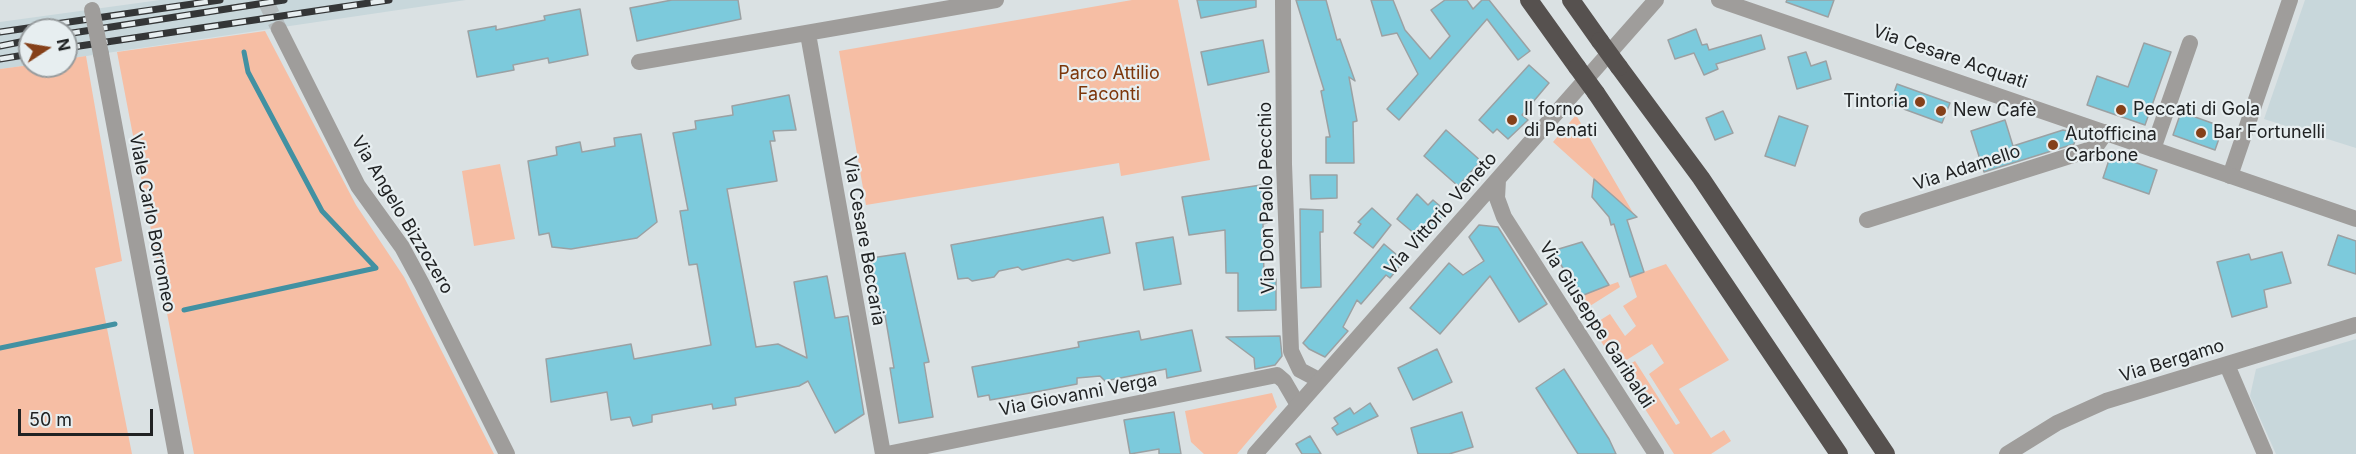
<!DOCTYPE html>
<meta charset="utf-8">
<style>
body{margin:0}
#map{position:relative;width:2356px;height:454px;overflow:hidden;background:#dae1e3;font-family:Inter,sans-serif}
canvas{display:block}
.north{position:absolute;left:18px;top:18px;width:60px;height:60px;box-sizing:border-box;background:#e7eef0;border:2px solid #979c9e;border-radius:50%;rotate:78deg;font-size:16px;font-weight:700;line-height:24px;text-align:center;color:#202223}
.north::after{content:'';display:block;margin:auto;width:21px;height:27px;background:#854019;clip-path:polygon(50% 0,100% 100%,50% 72%,0 100%)}
.scale{position:absolute;left:18px;top:409px;width:135px;height:27px;box-sizing:border-box;border:3px solid #202223;border-top:0;padding-left:8px;font-size:18px;line-height:21px;white-space:nowrap;color:#202223;-webkit-text-stroke:4px #e7eef0;paint-order:stroke}
</style>
<div id="map">
<canvas width="2356" height="454"></canvas>
<div class="north">N</div>
<div class="scale">50 m</div>
</div>
<script>
const c = document.querySelector('canvas').getContext('2d');
c.lineJoin = 'round';
function fill(path, color) { c.fillStyle = color; c.fill(path, 'evenodd'); }
function trace(path, color, width, dash) { c.strokeStyle = color; c.lineWidth = width; c.lineCap = dash ? 'butt' : 'round'; c.setLineDash(dash || []); c.stroke(path); }
function label(font, color, halo, rows, align = 'center') {
  c.font = font + ' Inter,sans-serif'; c.lineWidth = 4.5; c.setLineDash([]); c.textBaseline = 'middle'; c.strokeStyle = halo; c.fillStyle = color; for (const [text, x, y, turn = 0] of rows) {
    c.save(); c.translate(x, y); c.rotate((+turn || 0) * Math.PI / 180); c.textAlign = isNaN(turn) ? turn : align; if (halo) c.strokeText(text, 0, 0); c.fillText(text, 0, 0); c.restore();
  }
}
fill(new Path2D(`
 M160,0H466L66,59V30H30V65L0,69V22Z
 M2305,0H2356V148L2264,119Z
 M2356,339V454H2276L2250,396L2256,369Z`), '#c8d7db');
fill(new Path2D(`
 M1132,0H1178L1210,160L1121,176L1119,163L866,205L839,51Z
 M265,31L356,205L404,277L494,454H194L117,52Z
 M86,56L122,261L95,268L132,454H0V69L30,65L66,66V59Z
 M1576,115L1635,216L1553,142Z
 M500,164L515,239L474,246L462,171Z
 M1666,264L1729,360L1679,389L1711,438L1724,430L1731,441L1711,454H1674L1620,370L1635,361L1676,425L1680,423L1649,374L1664,363L1652,344L1617,366L1591,326L1610,314L1625,336L1636,326L1623,306L1637,297L1630,277Z
 M1618,282L1620,287L1582,311L1573,298Z
 M1272,393L1277,407L1237,454H1204L1191,442L1185,411Z`), '#f6bea4');
trace(new Path2D(`
 M184,310L376,268L322,211L248,72L244,52
 M0,348L115,324`), '#4291a2', 5);
const building = new Path2D(`
 M672,0H738L741,19L637,41L630,8Z
 M1197,0H1256V7L1201,18Z
 M1296,0H1326L1337,40L1340,39L1355,81L1349,77L1357,121L1353,122L1354,163H1326V137H1330L1321,91L1324,90Z
 M1371,0H1393L1405,30L1430,59L1450,36L1431,10L1445,0H1467L1473,9L1482,0H1489L1530,51L1518,60L1487,19L1399,120L1387,109L1418,74L1397,33L1382,36Z
 M1787,0H1834L1828,17L1786,2Z
 M580,9L588,55L549,63L548,58L513,65L514,70L477,77L468,31L496,26V30L545,20L544,16Z
 M1696,29L1702,45L1707,44L1709,50L1761,35L1765,49L1716,64L1718,69L1704,75L1694,53L1675,59L1668,40Z
 M1263,40L1269,72L1208,85L1201,52Z
 M2144,43L2171,52L2145,125L2087,105L2097,76L2128,87Z
 M1806,52L1811,66L1826,61L1831,79L1797,89L1788,57Z
 M1529,65L1549,83L1522,115L1528,120L1508,139L1497,129L1493,133L1479,120Z
 M1897,84L1950,103L1942,123L1890,104Z
 M789,95L796,130L773,131L775,141H770L777,181L727,189L756,347L778,344L807,358L794,282L827,276L835,318L848,316L864,414L835,433L808,381L799,386L735,398L736,405L713,409L712,404L652,415V422L633,426L630,417L611,420L607,392L551,402L546,359L631,344L634,359L711,345L697,264L689,265L680,211L688,210L673,133L696,129L695,121L733,115L732,106Z
 M1723,111L1733,133L1715,140L1706,118Z
 M2181,112L2223,127L2215,150L2173,135Z
 M1779,116L1808,126L1795,166L1765,156Z
 M2005,120L2013,146L2063,130L2072,132L2075,141L2074,144L1984,172L1971,131Z
 M1446,130L1481,161L1458,186L1424,156Z
 M641,134L657,222L637,238L571,249L552,247L549,233L539,235L528,161L557,155L556,147L580,142L582,152L615,146L614,138Z
 M2111,154L2157,170L2149,194L2103,178Z
 M1310,175H1337V198L1311,199Z
 M1594,179L1637,217L1627,220L1644,272L1630,277L1614,224L1611,225L1609,217L1592,197Z
 M1261,185L1267,223L1263,224L1264,279H1276V310L1238,311V273H1226L1225,230L1189,235L1182,197Z
 M1417,194L1428,205L1433,200L1447,212L1422,240L1397,219Z
 M1372,208L1391,225L1373,248L1354,233L1361,224L1358,222Z
 M1300,209L1323,210V232H1320L1321,287L1301,288Z
 M1103,217L1110,253L1073,261L1068,259L1022,270L1018,267L999,271L994,277L972,281L968,278L958,279L951,245Z
 M1479,225L1498,227L1547,304L1519,322L1490,276L1440,334L1410,308L1449,263L1463,275L1484,261L1469,237Z
 M2338,235L2356,241V274L2328,265Z
 M1173,237L1181,284L1144,290L1136,243Z
 M1582,242L1609,285L1581,296L1552,251Z
 M1384,244L1404,261L1390,278L1386,275L1361,304L1357,300L1343,327L1348,331L1325,357L1309,349L1303,343Z
 M2282,252L2291,283L2264,290L2267,307L2232,317L2217,262L2249,254L2251,260Z
 M905,253L929,362L924,363L933,417L899,423L890,368H894L885,315H880L871,258Z
 M1192,330L1201,371L1167,378L1166,369L1105,381L1100,376L1077,378V384L1030,393L990,400L989,395L978,397L972,367L1079,347L1078,342L1139,331L1141,340Z
 M1280,336L1282,356L1275,365L1255,369L1254,358L1226,337Z
 M1437,349L1452,382L1413,400L1398,368Z
 M1564,369L1609,439L1616,454H1578L1536,388Z
 M1370,403L1378,416L1337,435L1332,428L1338,424L1334,418L1350,408L1354,414Z
 M1174,412L1181,454H1159V449L1130,454L1124,420Z
 M1462,412L1473,447L1449,454H1418L1411,428Z
 M1310,436L1321,454H1302L1296,444Z`);
fill(building, '#7ccadc');
trace(building, '#9ba1a3', 1.5);
trace(new Path2D(`
 M265,0L279,29`), '#b5bbbd', 16, [16, 8]);
trace(new Path2D(`
 M1283,0L1284,164L1291,351L1300,370L1319,380
 M279,29L358,186L402,247L422,284L507,454
 M808,34L883,454
 M639,62L996,0
 M2153,149L2190,43
 M2230,176L2290,0
 M1867,220L2095,148L2106,132
 M2227,365L2265,454
 M887,454L1277,375L1284,381L1298,405
 M2007,454L2057,423L2106,401L2356,325`), '#9f9d9b', 16);
trace(new Path2D(`
 M1719,0L2356,219
 M101,54L176,454
 M1498,180L1497,198L1504,217L1656,454
 M1255,454L1656,0`), '#9f9d9b', 16);
trace(new Path2D(`
 M1529,0L1577,67
 M1571,0L1600,41
 M1619,67L1701,178L1886,454
 M1596,93L1839,454`), '#56514f', 18);
const rail = new Path2D(`
 M0,32L220,0
 M66,34L284,0
 M0,46L30,40
 M66,48L389,0
 M0,59L30,54`);
trace(rail, '#343637', 7);
trace(rail, '#e7eef0', 4.5, [14]);
trace(new Path2D(`
 M92,10L101,54`), '#9f9d9b', 16);
trace(new Path2D(`
 M1600,41L1619,67
 M1577,67L1596,93`), '#56514f', 18);
for (const [x, y, r, color] of [
 [1920,102,6,"#854019"],
 [2121,110,6,"#854019"],
 [1941,111,6,"#854019"],
 [1512,120,6,"#854019"],
 [2201,133,6,"#854019"],
 [2053,145,6,"#854019"]
]) { const dot = new Path2D(); dot.arc(x, y, r, 0, 2 * Math.PI); c.fillStyle = color; c.fill(dot); trace(dot, '#e7eef0', 2); }
label('18px', '#202223', '#e7eef0', [
 ["Via Cesare Acquati",1950,57,19],
 ["Via Adamello",1967,168,-18],
 ["Via Don Paolo Pecchio",1267,198,-91],
 ["Via Vittorio Veneto",1441,214,-48],
 ["Via Angelo Bizzozero",402,215,59],
 ["Viale Carlo Borromeo",152,223,79],
 ["Via Cesare Beccaria",864,241,80],
 ["Via Giuseppe Garibaldi",1596,325,57],
 ["Via Bergamo",2172,361,-17],
 ["Via Giovanni Verga",1078,395,-11]
]);
label('18px', '#7c360a', '#e7eef0', [
 ["Parco Attilio",1109,74],
 ["Faconti",1109,95]
]);
label('18px', '#202223', '#e7eef0', [
 ["Tintoria",1908,102,"right"],
 ["Il forno",1524,110],
 ["di Penati",1524,131],
 ["Peccati di Gola",2133,110],
 ["New Cafè",1953,111],
 ["Bar Fortunelli",2213,133],
 ["Autofficina",2065,135],
 ["Carbone",2065,156]
], 'left');
</script>
